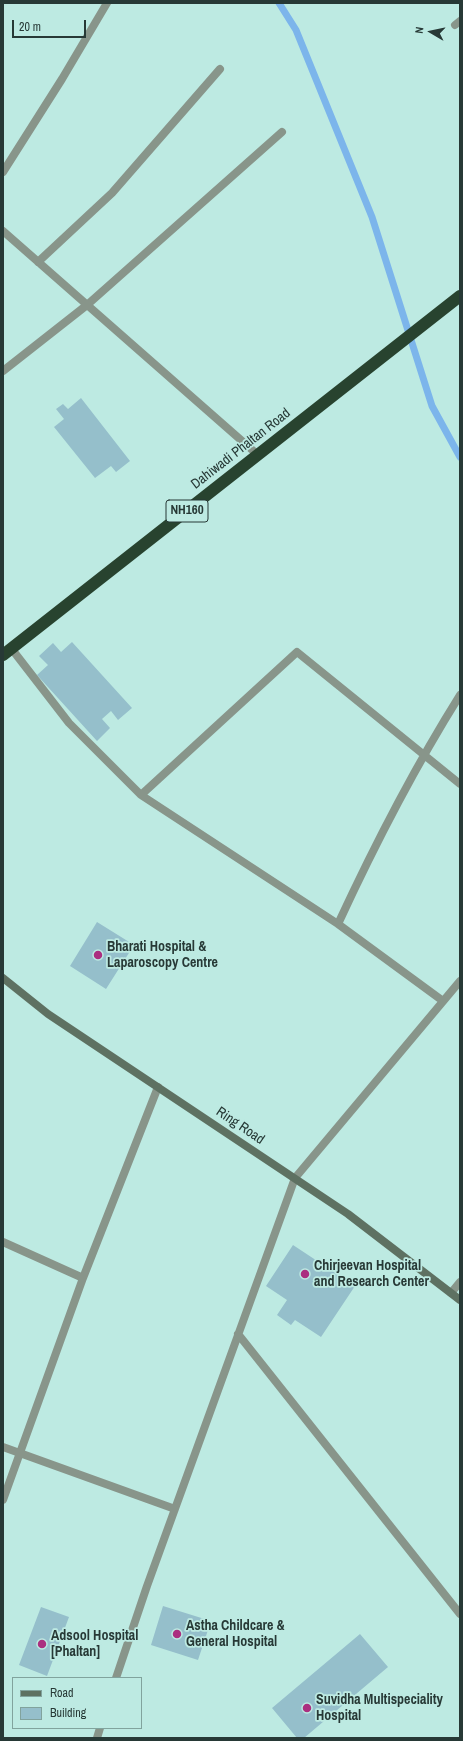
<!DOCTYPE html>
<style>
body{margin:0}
#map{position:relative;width:463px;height:1741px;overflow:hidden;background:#bdeae2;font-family:"Archivo Narrow",sans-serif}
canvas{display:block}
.frame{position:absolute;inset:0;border:4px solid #273936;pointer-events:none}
.legend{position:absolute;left:12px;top:1677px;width:130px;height:52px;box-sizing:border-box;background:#bdeae2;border:1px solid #81a39d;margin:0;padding:5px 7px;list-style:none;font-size:12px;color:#273936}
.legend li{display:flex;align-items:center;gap:8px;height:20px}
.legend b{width:20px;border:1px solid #81a39d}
.north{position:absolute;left:411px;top:12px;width:40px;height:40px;-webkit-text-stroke:3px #bdeae2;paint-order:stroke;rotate:279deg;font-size:11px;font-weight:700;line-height:16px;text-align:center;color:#273936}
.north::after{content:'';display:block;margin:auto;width:14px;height:18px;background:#273936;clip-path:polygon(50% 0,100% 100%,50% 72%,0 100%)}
.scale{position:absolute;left:12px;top:20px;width:74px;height:18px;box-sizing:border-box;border:2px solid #273936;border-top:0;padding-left:5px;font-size:12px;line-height:14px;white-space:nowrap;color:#273936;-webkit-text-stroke:3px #bdeae2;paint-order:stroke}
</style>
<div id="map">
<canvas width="463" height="1741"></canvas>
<div class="frame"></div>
<ul class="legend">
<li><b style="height:5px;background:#5e7162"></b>Road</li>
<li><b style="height:11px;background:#95bfcb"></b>Building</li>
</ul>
<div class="north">N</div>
<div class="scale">20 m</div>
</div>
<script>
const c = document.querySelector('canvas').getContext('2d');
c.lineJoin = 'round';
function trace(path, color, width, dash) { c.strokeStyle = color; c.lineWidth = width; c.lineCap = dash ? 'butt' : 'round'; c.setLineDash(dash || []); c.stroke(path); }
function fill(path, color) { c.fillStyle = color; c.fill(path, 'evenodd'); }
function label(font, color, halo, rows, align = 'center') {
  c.font = font + ' "Archivo Narrow",sans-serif'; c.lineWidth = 3.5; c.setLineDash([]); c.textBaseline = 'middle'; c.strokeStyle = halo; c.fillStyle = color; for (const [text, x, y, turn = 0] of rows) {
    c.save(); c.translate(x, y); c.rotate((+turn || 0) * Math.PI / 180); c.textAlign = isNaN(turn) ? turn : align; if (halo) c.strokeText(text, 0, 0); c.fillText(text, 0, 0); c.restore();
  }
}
trace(new Path2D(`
 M279,3L296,30L372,217L432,406L460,457`), '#7cb5eb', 7);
fill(new Path2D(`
 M81,398L130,461L116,472L111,466L95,478L54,427L64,419L56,409L63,404L68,409Z
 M72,642L132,708L118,720L111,711L102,719L110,728L97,741L37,675L48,665L39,656L53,643L61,652Z
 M97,922L134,945L106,989L70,966Z
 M293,1245L355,1286L321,1337L295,1320L291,1325L277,1315L287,1300L266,1286Z
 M163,1606L211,1621L198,1660L151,1645Z
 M41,1607L69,1617L47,1676L19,1665Z
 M360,1634L388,1667L304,1738H297L272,1708Z`), '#95bfcb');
trace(new Path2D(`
 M455,25L460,21
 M3,172L62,79L107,3
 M3,231L258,455
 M38,262L112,193L220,69
 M3,371L87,305L282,132
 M11,648L69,723L141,795
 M338,924C375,844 413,770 460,695
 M443,1001L338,924L141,795L297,652L460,784
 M3,1242L83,1278
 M451,1293L460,1282
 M238,1334L460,1614
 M3,1447L175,1509
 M3,1500L83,1278L158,1087
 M116,1678L147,1586L295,1178L460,981
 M97,1738L100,1728`), '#88958a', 8);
trace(new Path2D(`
 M3,978L48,1014L348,1214L460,1300`), '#5e7162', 8);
trace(new Path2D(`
 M3,655L460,296`), '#28432f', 12);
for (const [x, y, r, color] of [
 [98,955,5,"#ab2f80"],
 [305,1274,5,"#ab2f80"],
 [177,1634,5,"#ab2f80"],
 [42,1644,5,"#ab2f80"],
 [307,1708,5,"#ab2f80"]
]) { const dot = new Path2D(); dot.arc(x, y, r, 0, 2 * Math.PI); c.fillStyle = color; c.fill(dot); trace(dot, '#bdeae2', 1.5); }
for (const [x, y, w] of [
 [187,511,42]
]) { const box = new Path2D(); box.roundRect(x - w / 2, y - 11, w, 22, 3); c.fillStyle = '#bdeae2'; c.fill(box); trace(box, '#273936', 1); }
label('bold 13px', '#273936', null, [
 ["NH160",187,511]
]);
label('14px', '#273936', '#bdeae2', [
 ["Dahiwadi Phaltan Road",241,449,-38],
 ["Ring Road",240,1126,34]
]);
label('bold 14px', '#273936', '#bdeae2', [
 ["Bharati Hospital &",107,947],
 ["Laparoscopy Centre",107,963],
 ["Chirjeevan Hospital",314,1266],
 ["and Research Center",314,1282],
 ["Astha Childcare &",186,1626],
 ["General Hospital",186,1642],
 ["Adsool Hospital",51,1636],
 ["[Phaltan]",51,1652],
 ["Suvidha Multispeciality",316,1700],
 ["Hospital",316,1716]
], 'left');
</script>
